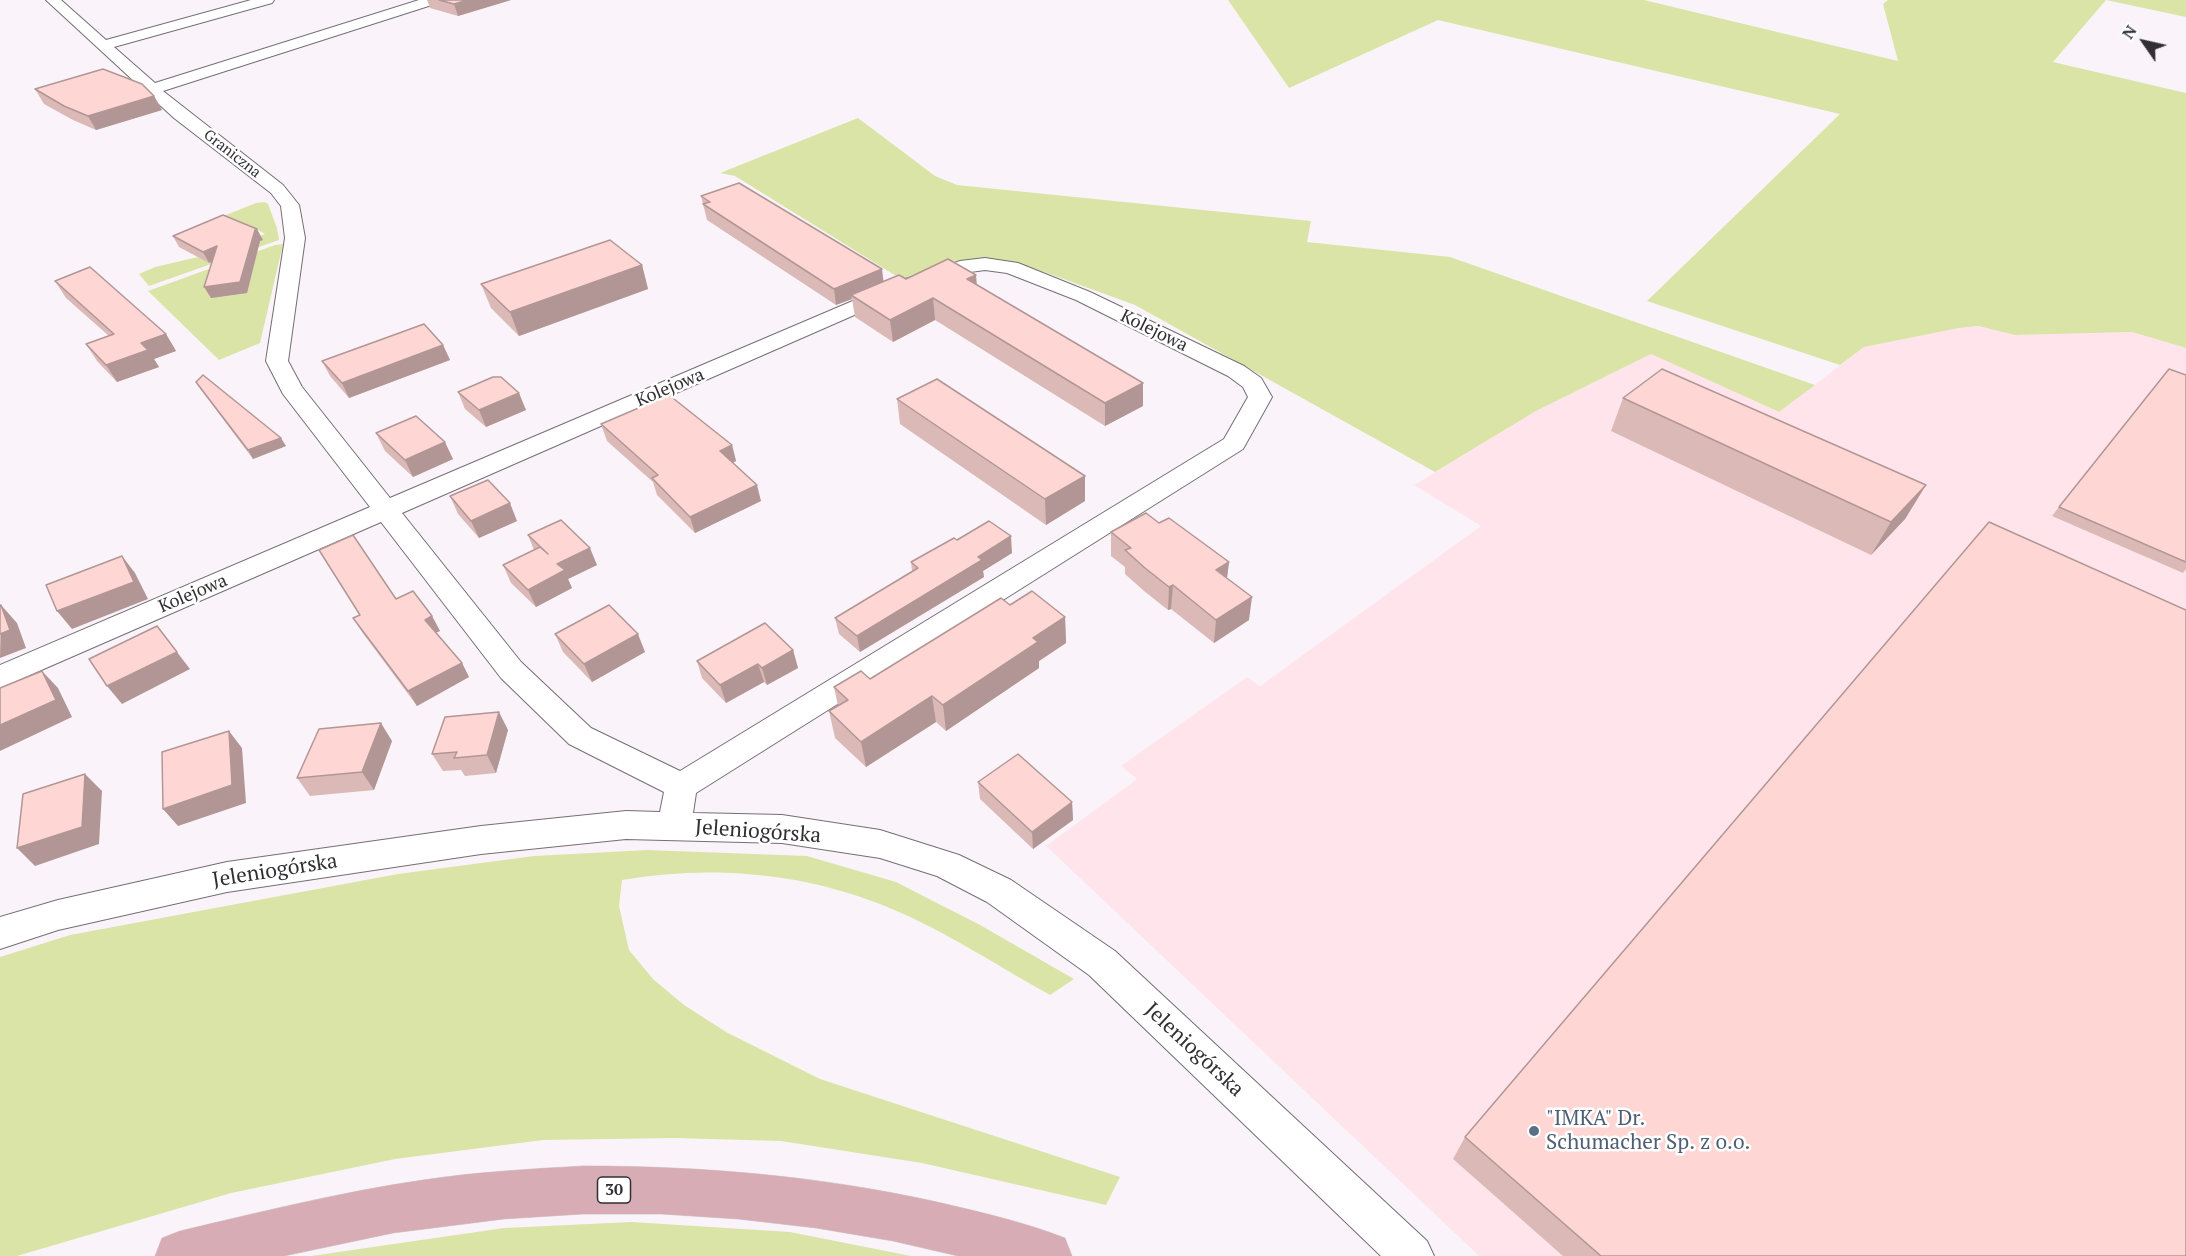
<!DOCTYPE html>
<meta charset="utf-8">
<style>
body{margin:0}
#map{position:relative;width:2186px;height:1256px;overflow:hidden;background:#faf4fa;font-family:"PT Serif",serif}
canvas{display:block}
.north{position:absolute;left:2114px;top:12px;width:60px;height:60px;-webkit-text-stroke:4px #fff;paint-order:stroke;rotate:304deg;font-size:16px;font-weight:700;line-height:24px;text-align:center;color:#312f32}
.north::after{content:'';display:block;margin:auto;width:21px;height:27px;background:#312f32;clip-path:polygon(50% 0,100% 100%,50% 72%,0 100%)}
</style>
<div id="map">
<canvas width="2186" height="1256"></canvas>
<div class="north">N</div>
</div>
<script>
const c = document.querySelector('canvas').getContext('2d');
c.lineJoin = 'round';
function fill(path, color) { c.fillStyle = color; c.fill(path, 'evenodd'); }
function trace(path, color, width, dash) { c.strokeStyle = color; c.lineWidth = width; c.lineCap = dash ? 'butt' : 'round'; c.setLineDash(dash || []); c.stroke(path); }
function label(font, color, halo, rows, align = 'center') {
  c.font = font + ' "PT Serif",serif'; c.lineWidth = 5; c.setLineDash([]); c.textBaseline = 'middle'; c.strokeStyle = halo; c.fillStyle = color; for (const [text, x, y, turn = 0] of rows) {
    c.save(); c.translate(x, y); c.rotate((+turn || 0) * Math.PI / 180); c.textAlign = isNaN(turn) ? turn : align; if (halo) c.strokeText(text, 0, 0); c.fillText(text, 0, 0); c.restore();
  }
}
fill(new Path2D(`
 M1978,326L2015,335L2132,332L2186,348V1256H1479L1046,846L1137,779L1121,766L1247,677L1260,686L1481,526L1414,485L1536,411L1651,354L1779,412L1864,347L1959,328Z`), '#ffe5eb');
fill(new Path2D(`
 M1228,0H1644L1898,61L1883,4L1888,0H2186V17L2106,0L2053,62L2186,93V348L2132,332L2015,335L1978,326L1959,328L1864,347L1840,365L1647,301L1840,114L1438,20L1289,88Z
 M858,118L935,176L957,185L1311,221L1307,242L1450,257L1815,385L1779,412L1651,354L1536,411L1435,472L1135,305L1047,273L1024,266L988,260H967L951,261L901,279L735,176L720,173Z
 M265,202L268,204L277,228L279,240L149,286L139,274L155,267L198,257L204,259L265,234L251,226L244,229L196,227L256,203Z
 M283,244L260,343L219,360L148,291L275,245Z
 M647,850L807,856L896,882L980,925L1074,979L1050,995C994,964 938,926 877,903C797,872 707,865 622,880L619,906L629,950L653,979L684,1005L726,1032L820,1079L1120,1177L1106,1205L922,1163L781,1141L674,1138L543,1140L395,1159L231,1193L17,1256H0V957L70,935L398,874L534,856Z
 M631,1222L790,1232L911,1256H311L504,1228Z`), '#dae4a7');
const minor = new Path2D(`
 M46,0H61L106,40L251,0H274L272,3L114,47L155,83L419,0H440L438,3L163,91L283,185L299,205L305,238L288,361L302,387L390,498L902,280L960,261L985,258L1018,263L1090,292L1244,366L1261,378L1272,397L1243,449L696,793L693,813L782,815L880,830L959,855L1011,880L1115,951L1427,1241L1434,1256H1381L1089,975L987,902L937,876L880,858L782,843L626,839L481,854L227,892L58,930L0,949V917L58,900L227,862L481,826L626,811L660,812L664,792L569,744L501,678L381,522L0,688V665L370,507L283,394L266,361L285,238L281,206L271,193L174,118ZM985,270L1007,273L1076,300L1228,376L1243,387L1248,397L1224,439L680,771L591,728L521,662L402,513L916,288L963,273Z`);
const primary = new Path2D(`
 M583,1166C703,1166 820,1176 937,1202C980,1212 1024,1222 1065,1238L1072,1256H958L893,1241L816,1228L738,1219L661,1214H583L504,1219L393,1233L284,1256H155L162,1238L180,1231C260,1212 341,1192 423,1180C476,1172 529,1169 583,1166Z`);
trace(minor, '#746f74', 2);
trace(primary, '#d2d1d2', 1);
fill(minor, '#fff');
fill(primary, '#d7acb5');
fill(new Path2D(`
 M427,0H511L458,16L430,8Z
 M35,89L154,96L162,110L96,130L73,120L44,104Z
 M701,196L883,281L906,279L977,285L1143,383V406L1105,426L935,320L893,342L855,317L852,299L836,305L707,220Z
 M173,236L263,240L260,241L247,293L211,298L213,261L209,263L179,247Z
 M642,265L648,289L519,336L491,308L481,284Z
 M55,281L166,334L176,351L154,359L159,367L117,382L97,361L86,344L109,336L66,298Z
 M443,345L450,360L349,398L330,376L322,361Z
 M2186,375V569L2183,573L2052,516L2059,507Z
 M196,382L286,446L253,459L201,390Z
 M458,392L526,410L486,427L465,409Z
 M1623,398L1926,485L1905,519L1871,555L1611,431Z
 M897,399L1085,501L1046,525L900,424Z
 M601,424L732,445L736,461L733,463L761,501L695,533L657,495L653,482L607,441Z
 M376,433L453,459L413,477L385,451Z
 M450,496L517,521L479,538L458,514Z
 M1159,523L1229,562L1227,578L1249,620L1214,643L1171,609L1168,610L1144,591L1125,574V567L1111,556V532Z
 M528,535L597,565L568,579L572,588L536,607L511,583L503,565L534,550Z
 M957,540L1012,553L983,571L984,577L860,652L839,634L835,618L912,571L911,562Z
 M396,599L432,616L440,631L436,633L462,663L469,677L417,706L362,632L353,618Z
 M1010,605L1065,617L1066,643L1039,661V668L946,731L936,722L866,767L835,738L829,711L838,706L834,687L870,679Z
 M555,634L645,652L592,682L563,652Z
 M793,650L798,668L767,685L764,682L726,703L702,678L697,661Z
 M508,730L496,773L465,776L461,770L443,771L432,754Z
 M392,741L374,790L310,796L297,778Z
 M978,782L1072,802L1073,820L1033,849L980,799Z
 M1465,1137L2186,1256H1563L1453,1159Z`), '#dab9b7');
fill(new Path2D(`
 M468,0H511L458,16L454,4Z
 M154,96L162,110L96,130L88,116Z
 M257,229L263,240L260,241L247,293L211,298L204,287L255,230Z
 M217,246L223,257L209,263L203,252Z
 M642,265L648,289L519,336L510,312Z
 M882,269L884,285L851,295L852,299L836,305L834,289Z
 M976,275L978,297L967,279Z
 M933,298L935,320L893,342L890,320Z
 M166,334L176,351L154,359L159,367L117,382L106,365L141,343Z
 M443,345L450,360L349,398L342,383Z
 M1143,383V406L1105,426V403Z
 M519,393L526,410L486,427L479,410Z
 M281,438L286,446L253,459L248,450Z
 M445,442L453,459L413,477L405,460Z
 M732,445L736,461L724,467L720,451Z
 M1085,476V501L1046,525L1045,499Z
 M757,485L761,501L695,533L690,517Z
 M1926,485L1905,519L1871,555L1891,522Z
 M510,503L517,521L479,538L471,521Z
 M1011,536L1012,553L983,571L984,577L860,652L857,636L978,557Z
 M590,548L597,565L568,579L572,588L536,607L528,590L557,564Z
 M122,556L135,573L148,599L72,629L57,611Z
 M1229,562L1226,585L1216,570Z
 M1173,585L1171,609L1168,610L1169,587Z
 M1252,597L1249,620L1214,643L1216,620Z
 M1,605L17,623L26,648L0,658Z
 M432,616L440,631L433,634L425,620Z
 M1065,617L1066,643L1039,661V668L946,731L943,705L1033,638Z
 M157,626L190,669L122,704L107,686Z
 M638,634L645,652L592,682L584,664Z
 M793,650L798,668L767,685L762,668Z
 M462,663L469,677L417,706L408,691Z
 M758,664L764,682L726,703L720,685Z
 M42,671L58,688L72,717L0,751V725Z
 M932,696L936,722L866,767L861,742Z
 M499,712L508,730L496,773L487,755Z
 M381,723L392,741L374,790L362,772Z
 M229,731L242,748L246,803L178,826L163,809Z
 M85,774L102,791L99,844L35,866L17,848Z
 M1072,802L1073,820L1033,849L1032,832Z`), '#b29695');
const building = new Path2D(`
 M439,0H468L454,4Z
 M103,69L142,84L154,96L88,116L64,106L35,89Z
 M739,183L882,269L834,289L703,204L710,202L701,196Z
 M223,215L257,229L255,230L240,282L204,287L217,246L203,252L173,236Z
 M610,240L642,265L510,312L481,284Z
 M948,259L976,275L967,279L1143,383L1105,403L933,298L890,320L851,295L899,275L906,279Z
 M90,267L166,334L141,343L148,350L106,365L86,344L114,334L55,281Z
 M424,324L443,345L342,383L322,361Z
 M1662,369L1926,485L1891,522L1623,398Z
 M2169,369L2186,375V562L2059,507Z
 M203,375L281,438L248,450L196,382Z
 M493,377H501L519,393L479,410L458,392Z
 M937,379L1085,476L1045,499L897,399Z
 M669,395L732,445L720,451L757,485L690,517L652,478L658,475L601,424Z
 M416,416L445,442L405,460L376,433Z
 M488,480L510,503L471,521L450,496Z
 M1146,513L1159,523L1169,518L1229,562L1216,570L1252,597L1216,620L1173,585L1169,587L1145,568L1125,550L1131,548L1111,532Z
 M561,520L590,548L557,564L565,570L528,590L503,565L540,547L548,554L528,535Z
 M989,521L1011,536L978,557L982,560L857,636L835,618L918,568L911,562L954,538L957,540Z
 M1989,522L2186,610V1256H1601L1465,1137Z
 M353,535L396,599L413,591L432,616L425,620L462,663L408,691L353,618L360,615L319,550Z
 M122,556L134,582L57,611L46,585Z
 M1032,591L1065,617L1033,638L1038,642L943,705L932,696L861,742L829,711L848,700L834,687L861,671L870,679L1001,598L1010,605Z
 M0,605H1L10,630L0,634Z
 M609,605L638,634L584,664L555,634Z
 M765,623L793,650L762,668L758,664L720,685L697,661Z
 M157,626L177,652L107,686L89,659Z
 M42,671L56,700L0,725V688Z
 M499,712L487,755L454,758L457,752L432,754L445,717Z
 M381,723L362,772L297,778L319,729Z
 M229,731L232,785L163,809L162,752Z
 M1018,754L1072,802L1032,832L978,782Z
 M85,774L82,827L17,848L23,794Z`);
fill(building, '#fed7d5');
trace(building, '#b29695', 1.5);
for (const [x, y, r, color] of [
 [1534,1131,6,"#5c6f8a"]
]) { const dot = new Path2D(); dot.arc(x, y, r, 0, 2 * Math.PI); c.fillStyle = color; c.fill(dot); trace(dot, '#fff', 2); }
label('15px', '#312f32', '#fff', [
 ["Graniczna",232,154,38]
]);
for (const [x, y, w] of [
 [614,1190,33]
]) { const box = new Path2D(); box.roundRect(x - w / 2, y - 13, w, 26, 4.5); c.fillStyle = '#fff'; c.fill(box); trace(box, '#312f32', 1.5); }
label('bold 16px', '#312f32', null, [
 ["30",614,1190]
]);
label('18px', '#312f32', '#fff', [
 ["Kolejowa",1154,331,26],
 ["Kolejowa",670,388,-23],
 ["Kolejowa",193,594,-23]
]);
label('21px', '#312f32', '#fff', [
 ["Jeleniogórska",758,832,4],
 ["Jeleniogórska",275,871,-9],
 ["Jeleniogórska",1194,1050,43]
]);
label('21px', '#4e5e75', '#fff', [
 ["\"IMKA\" Dr.",1546,1119],
 ["Schumacher Sp. z o.o.",1546,1143]
], 'left');
</script>
